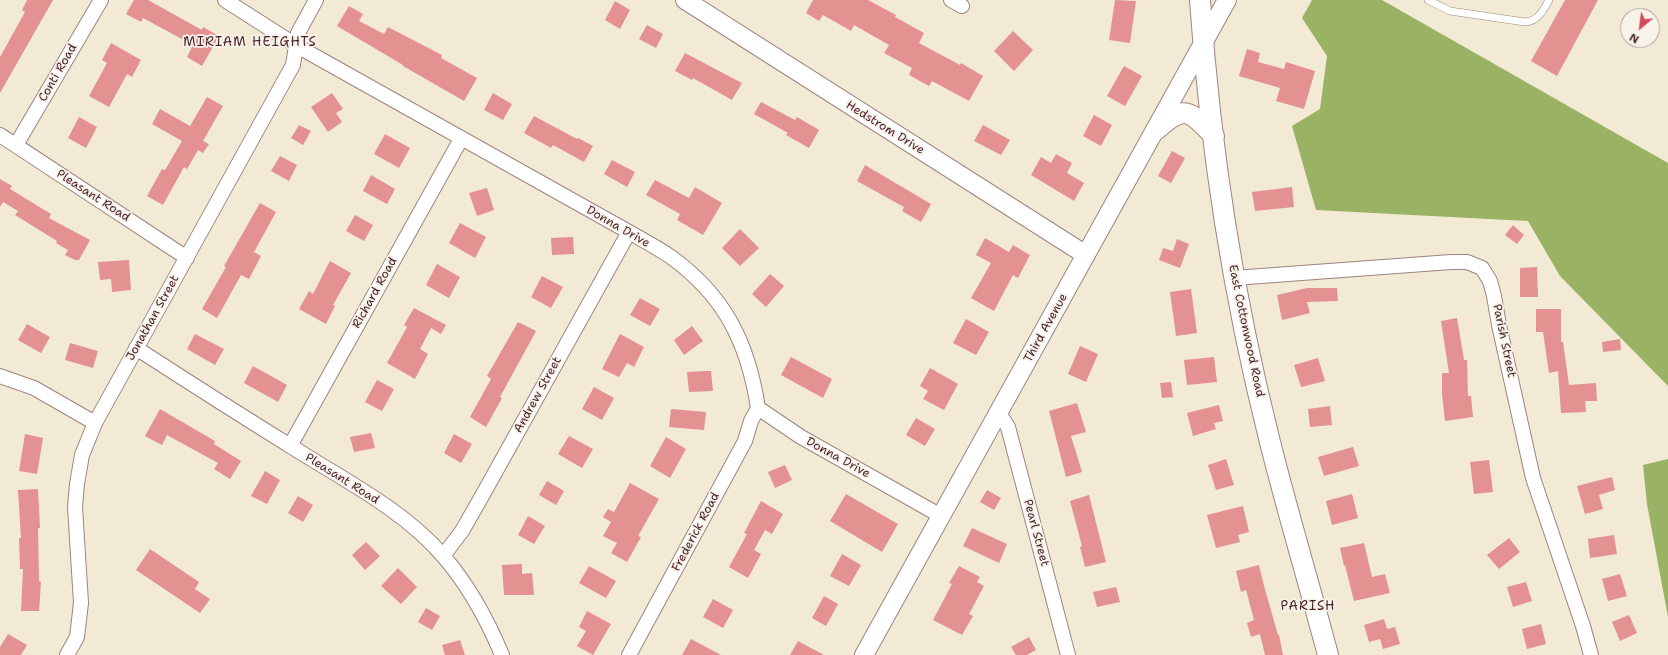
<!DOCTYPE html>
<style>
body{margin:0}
#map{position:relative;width:1668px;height:655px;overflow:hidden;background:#f2ead5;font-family:"Shantell Sans",sans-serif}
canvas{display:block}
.north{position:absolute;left:1620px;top:8px;width:40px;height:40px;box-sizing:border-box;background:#f7f3e8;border:1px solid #b29e9c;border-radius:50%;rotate:209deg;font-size:11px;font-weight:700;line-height:16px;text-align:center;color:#4a1f2b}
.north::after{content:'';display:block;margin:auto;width:14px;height:18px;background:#d1495b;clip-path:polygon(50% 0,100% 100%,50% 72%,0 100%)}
</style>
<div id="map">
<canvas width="1668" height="655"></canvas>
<div class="north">N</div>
</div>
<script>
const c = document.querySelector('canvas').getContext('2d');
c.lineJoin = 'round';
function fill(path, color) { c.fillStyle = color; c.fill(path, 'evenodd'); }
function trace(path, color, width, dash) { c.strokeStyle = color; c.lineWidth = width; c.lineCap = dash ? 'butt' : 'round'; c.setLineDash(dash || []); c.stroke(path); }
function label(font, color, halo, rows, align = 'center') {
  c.font = font + ' "Shantell Sans",sans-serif'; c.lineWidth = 3.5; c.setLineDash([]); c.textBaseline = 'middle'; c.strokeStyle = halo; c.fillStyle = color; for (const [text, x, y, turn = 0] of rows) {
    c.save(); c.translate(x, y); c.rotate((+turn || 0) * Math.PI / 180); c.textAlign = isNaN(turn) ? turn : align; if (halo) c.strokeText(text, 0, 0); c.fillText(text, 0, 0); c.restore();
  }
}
fill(new Path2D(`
 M1312,0H1382L1668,163V386L1560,276L1528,221L1316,210L1292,126L1320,109L1327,56L1302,18Z
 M1668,459V617L1647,504L1643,465Z`), '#99b263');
fill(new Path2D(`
 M27,0H53L0,93V57L25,12L22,10Z
 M134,0H148L202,30L203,27L219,36L202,66L187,57L193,45L143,18L141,22L126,14Z
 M813,0H868L896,15L895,17L924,33L919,43L960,65L961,63L983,76L969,101L932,81L929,86L909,75L912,68L884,53L889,45L854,25L851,31L823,15L819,21L806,13Z
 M1115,0L1136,1L1130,43L1109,40Z
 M1565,0H1598L1557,76L1531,61Z
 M615,1L630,10L620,29L605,20Z
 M349,6L363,14L359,21L384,34L388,27L442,55L441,58L477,78L464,101L403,66V65L337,26Z
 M647,25L663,34L656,48L639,39Z
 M1013,31L1033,50L1014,71L994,51Z
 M111,43L141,60L132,77L127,74L109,107L89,96L107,63L102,60Z
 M1247,49L1260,53L1258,62L1284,69L1286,62L1315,71L1304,109L1276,101L1280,88L1239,76Z
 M685,53L742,83L732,100L693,78L692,80L675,71Z
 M1124,66L1142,76L1125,106L1107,96Z
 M332,93L343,109L336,113L342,122L328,132L311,107Z
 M493,93L512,104L503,120L484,110Z
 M207,97L223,106L203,141L209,144L203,153L198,150L187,169L184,167L163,205L147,196L162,169L165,170L182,141L152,124L160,109L190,126Z
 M761,102L795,120L797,117L819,130L809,148L786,135L788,133L754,114Z
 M1094,115L1112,125L1101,146L1083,136Z
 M534,116L577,139L578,138L593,146L584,162L553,145L551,148L524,133Z
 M79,117L97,127L86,148L68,138Z
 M299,125L311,131L303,145L291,138Z
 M983,125L1010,140L1001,155L974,141Z
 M385,134L410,148L399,168L374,154Z
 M1172,151L1185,158L1171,183L1158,176Z
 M1056,154L1072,163L1067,173L1084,183L1074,201L1031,175L1041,157L1051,163Z
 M280,156L297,165L289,181L271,171Z
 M612,160L635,172L627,187L604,174Z
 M865,165L931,204L921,222L902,211L904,207L857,181Z
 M371,175L395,189L387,204L363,191Z
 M0,179L12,186L10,189L51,214L49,218L90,240L79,260H75L65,255L68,250L56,243L57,241L15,215L18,211L3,202L0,207Z
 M655,180L689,198L695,187L722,203L703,235L677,220L680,214L646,195Z
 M1292,187L1294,207L1255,211L1252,192Z
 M487,188L494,210L477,216L469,193Z
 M260,203L276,212L254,252L261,256L249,279L241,275L217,318L202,309L226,267L224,266Z
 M355,215L373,225L364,241L346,231Z
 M460,223L486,237L475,258L449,243Z
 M1513,225L1524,235L1517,244L1505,235Z
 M740,229L759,248L740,266L722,248Z
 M573,237L574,254L552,255L551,238Z
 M985,238L1009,252L1013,245L1030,255L1018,278L1013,275L994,311L971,298L991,263L976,255Z
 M1177,239L1189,244L1180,268L1159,260L1163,248L1173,251Z
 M129,260L131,290L112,292L111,279L100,280L98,262Z
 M330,261L351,273L333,305L335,306L326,324L299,309L309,291L313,294Z
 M437,264L460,277L449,298L426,285Z
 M1537,267L1538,297H1520V268Z
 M770,274L784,286L766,307L752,294Z
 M542,276L563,287L551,308L531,297Z
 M1307,288H1337L1338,301L1307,302L1310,313L1282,320L1277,295Z
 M1191,289L1197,333L1176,336L1170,292Z
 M640,298L660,309L650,326L630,315Z
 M414,308L446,325L441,334L431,328L420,349L428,354L415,379L387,363L407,327L404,325Z
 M1536,309H1561V342H1563L1569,385L1596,383L1597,401H1585L1586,412L1561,413L1558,371L1549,373L1543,332H1536Z
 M1457,318L1464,360H1467L1468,396H1471L1473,417L1445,421L1442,394V373H1449L1441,321Z
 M966,319L989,332L976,355L953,343Z
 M518,322L536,331L500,397L502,398L486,427L470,417L491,379L487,376Z
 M27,324L50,337L41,353L18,340Z
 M692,326L703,341L684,355L674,340Z
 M195,334L224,349L215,365L187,349Z
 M620,334L644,347L634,367L627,363L619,377L602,369Z
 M1620,339L1621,350L1603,352L1602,342Z
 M70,343L98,351L93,368L65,360Z
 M1080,346L1098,354L1086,382L1068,374Z
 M791,357L832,379L823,398L781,375Z
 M1214,357L1217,382L1187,385L1184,360Z
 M1318,358L1325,381L1301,387L1294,365Z
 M253,366L287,385L278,402L244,383Z
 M930,368L958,384L944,410L923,399L928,391L920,386Z
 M705,371H711L713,391L689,392L687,372Z
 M377,380L394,389L382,411L365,402Z
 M1171,382L1173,397L1162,398L1160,383Z
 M594,387L614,398L602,420L582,409Z
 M1077,403L1086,432L1071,436L1082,472L1066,477L1049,411Z
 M1219,405L1223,421L1214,423L1216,429L1193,436L1187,413Z
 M1330,406L1332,425L1310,427L1308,409Z
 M160,409L215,441L214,444L241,461L230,479L214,469L218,463L167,435L162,445L145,436Z
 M671,409L706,412L704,430L669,427Z
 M916,418L935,429L925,446L906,435Z
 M371,433L375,448L354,452L350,437Z
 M25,434L43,438L37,474L19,471Z
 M454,434L472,444L461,463L444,453Z
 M569,436L593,449L582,468L558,454Z
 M666,437L686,449L670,478L650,466Z
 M1353,447L1359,466L1324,476L1318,457Z
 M1226,459L1234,485L1216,490L1208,465Z
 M1489,460L1493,492L1474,494L1470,462Z
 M785,465L792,480L775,488L768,472Z
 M265,471L280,480L267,504L251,496Z
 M1612,477L1615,490L1599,495L1603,509L1585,514L1577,486Z
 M547,481L564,491L556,505L539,495Z
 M630,483L659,499L638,536L641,537L627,562L611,553L617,543L603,536L611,522L603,517L608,509L614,512Z
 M38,489L40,528H38L39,581L41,582L39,611H21L23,569H20L19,538H21L18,490Z
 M987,490L1001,498L994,510L980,502Z
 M846,494L898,524L882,552L830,521Z
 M1352,494L1358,518L1332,525L1326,501Z
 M1089,495L1106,562L1085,567L1080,547L1082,546L1070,501Z
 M298,496L313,505L303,522L288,513Z
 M761,501L783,514L772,534L765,530L754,550L761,554L748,578L729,567L747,534L744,533Z
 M1243,506L1249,532L1238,535L1240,542L1216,548L1207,515Z
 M528,516L545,526L534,544L518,535Z
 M972,528L1007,544L999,563L963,546Z
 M1614,535L1617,554L1590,558L1588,539Z
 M1509,538L1520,552L1499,569L1487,555Z
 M366,542L380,556L365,570L352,555Z
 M1364,543L1372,577L1385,574L1390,593L1354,601L1345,565L1344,566L1340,548Z
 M150,549L199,582L195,589L210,599L200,613L136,570Z
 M842,554L861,565L849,586L830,576Z
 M522,564V574L532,573L534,595H504L502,565Z
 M1259,565L1264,586L1278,635H1279L1283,655H1265L1260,634L1251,637L1247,623L1254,620L1246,590L1241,592L1236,571Z
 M589,566L616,581L606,598L579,583Z
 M959,566L980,577L977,582L984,586L969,614L973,616L962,635L933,620L952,584L949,583Z
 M398,568L417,587L401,604L381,586Z
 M1620,574L1627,596L1608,601L1602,579Z
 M1526,582L1532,601L1513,607L1507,587Z
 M1116,587L1120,602L1097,607L1093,592Z
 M824,596L838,604L826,626L812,618Z
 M713,599L733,610L723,628L703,617Z
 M426,608L440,616L432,630L418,622Z
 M587,611L611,624L593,655L577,646L586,631L579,627Z
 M1629,615L1637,633L1620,641L1612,622Z
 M1384,619L1387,629L1395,627L1400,644L1383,649L1380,639L1369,642L1364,625Z
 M1541,624L1546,644L1527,649L1522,629Z
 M8,634L27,645L21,655H0V647Z
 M1029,637L1036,650L1027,655H1016L1011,647Z
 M691,639L721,655H682Z
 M460,640L465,655H445L442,645Z
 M798,641L824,655H790Z`), '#e39291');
const service = new Path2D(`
 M1428,0L1450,11L1525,22C1538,21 1543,11 1549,0`);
const minor = new Path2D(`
 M225,0L297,46L629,232C643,240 658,248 671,257C725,296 748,343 758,408L801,437L941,516
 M951,0L962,6
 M0,135L187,258
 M16,145L101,0
 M1234,278L1451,262H1467L1482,268L1490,281L1494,296L1499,325L1533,478L1583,626L1591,655
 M136,348C190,383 245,418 300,452C348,482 406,512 444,557C469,586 487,619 502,655
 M0,376L34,388L95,423
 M999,413L1008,427L1068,655
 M290,446L461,139
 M443,556L462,531L482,496L629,232
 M67,655L77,637L81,603L75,507L77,484L82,455L95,423L293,65L298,33L316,0
 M629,655L745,441L751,421L758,408`);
const tertiary = new Path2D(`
 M685,0L1086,255
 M864,655L1227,0`);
const secondary = new Path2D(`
 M1200,0C1210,147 1233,295 1269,438C1287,511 1309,583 1328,655
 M1156,130C1184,104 1190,110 1214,136`);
trace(service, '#9e8480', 8);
trace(minor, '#9e8480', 16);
trace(tertiary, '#9e8480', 20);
trace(secondary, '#9e8480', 22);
trace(service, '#fff', 7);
trace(minor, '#fff', 14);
trace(tertiary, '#fff', 18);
trace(secondary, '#fff', 20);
label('12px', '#4a1f2b', '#f7f3e8', [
 ["Conti Road",58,73,-60],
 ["Hedstrom Drive",885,128,32],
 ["Pleasant Road",93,196,33],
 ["Donna Drive",618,227,30],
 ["Richard Road",375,293,-61],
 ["Jonathan Street",153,318,-61],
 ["Third Avenue",1046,328,-61],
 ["East Cottonwood Road",1246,331,78],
 ["Parish Street",1504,341,78],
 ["Andrew Street",538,395,-61],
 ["Donna Drive",838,458,29],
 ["Pleasant Road",342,479,32],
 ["Frederick Road",696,532,-62],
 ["Pearl Street",1036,533,75]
]);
c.letterSpacing = '1px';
label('13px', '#4a1f2b', '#f7f3e8', [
 ["MIRIAM HEIGHTS",250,43],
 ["PARISH",1308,607]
]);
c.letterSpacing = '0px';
</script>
